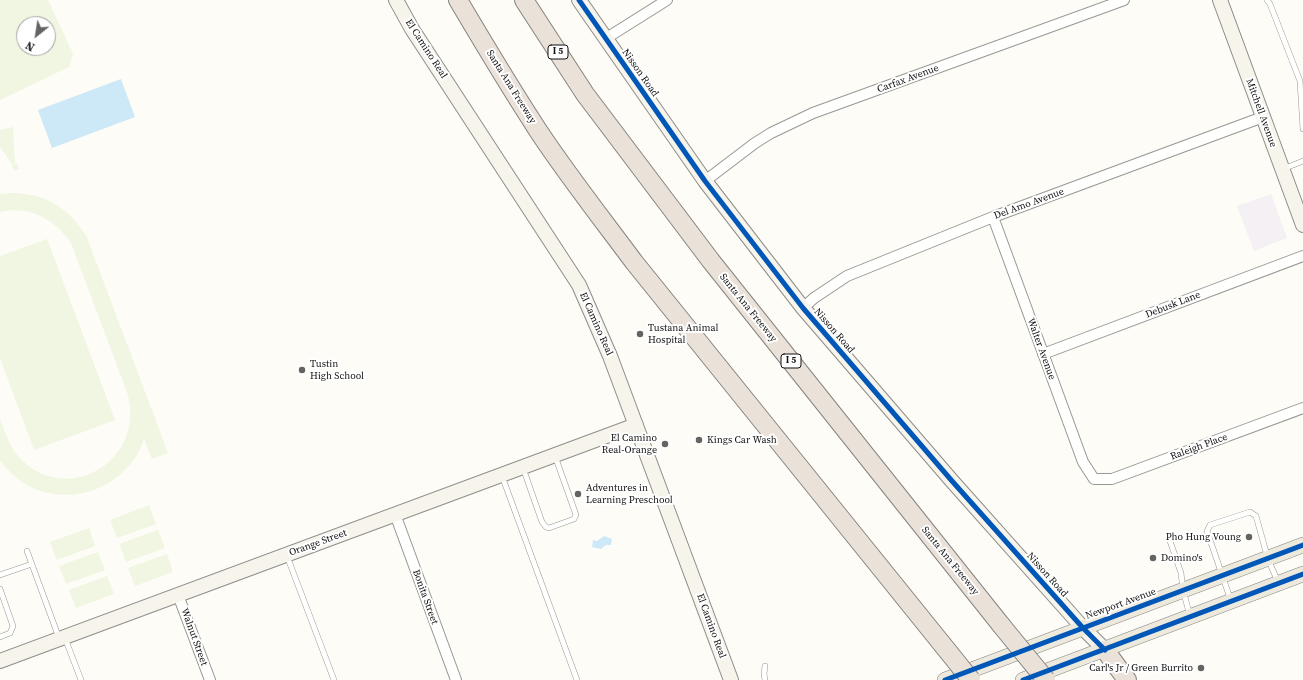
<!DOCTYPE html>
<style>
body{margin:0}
#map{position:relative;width:1303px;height:680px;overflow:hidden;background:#fdfcf7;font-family:"Source Serif 4",serif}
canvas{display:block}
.north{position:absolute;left:16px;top:16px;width:40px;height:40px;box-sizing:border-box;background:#fff;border:1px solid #a0a0a0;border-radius:50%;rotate:210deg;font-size:11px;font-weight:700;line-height:16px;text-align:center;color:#111}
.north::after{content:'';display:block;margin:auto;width:14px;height:18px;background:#646362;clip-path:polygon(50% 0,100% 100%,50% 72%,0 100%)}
</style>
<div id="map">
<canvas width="1303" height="680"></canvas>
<div class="north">N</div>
</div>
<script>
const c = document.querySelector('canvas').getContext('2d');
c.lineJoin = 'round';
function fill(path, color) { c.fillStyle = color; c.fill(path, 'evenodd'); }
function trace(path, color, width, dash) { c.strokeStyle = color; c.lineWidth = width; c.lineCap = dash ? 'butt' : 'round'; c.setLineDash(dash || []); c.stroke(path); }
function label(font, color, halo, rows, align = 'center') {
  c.font = font + ' "Source Serif 4",serif'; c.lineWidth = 4; c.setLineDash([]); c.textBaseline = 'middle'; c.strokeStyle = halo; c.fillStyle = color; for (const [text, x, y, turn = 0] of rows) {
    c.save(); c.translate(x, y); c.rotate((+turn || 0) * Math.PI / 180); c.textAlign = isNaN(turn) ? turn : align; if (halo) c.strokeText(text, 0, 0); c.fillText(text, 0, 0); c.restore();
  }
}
fill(new Path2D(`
 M1271,194L1287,238L1254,251L1237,206Z`), '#f5f0f3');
fill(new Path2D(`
 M0,0H48L73,54L69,67L0,100ZM24,24H48V48H24Z
 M13,127L15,164H17L19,169L14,170L12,166L13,165L0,147V130Z
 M12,193C46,194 67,207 86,235L168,453L152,459L144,439C140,451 134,462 125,470C90,506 29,503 0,460V419C5,432 9,445 17,455C63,509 148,463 127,392L71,243C55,219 29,205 0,212V194Z
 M47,239L115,420L34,450L0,358V256Z
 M149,505L156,524L117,538L110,520Z
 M89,528L95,546L57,560L50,542Z
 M158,530L165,548L126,562L119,544Z
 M98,552L105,570L66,584L59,566Z
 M167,554L173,572L135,586L128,568Z
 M107,576L114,594L76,608L69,590Z`), '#f0f6e1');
fill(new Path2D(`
 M121,79L135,117L52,148L38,110Z
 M604,536L612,539L611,545H606L601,549L592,547L593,540L597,541Z`), '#cde8f7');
const lane = new Path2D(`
 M1267,0L1270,4L1300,81L1303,129
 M1283,169L1303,161
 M523,468L542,522L546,527L549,528L574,519L576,515L575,512L555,456
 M502,476L577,680
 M1169,538L1181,573L1183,590L1190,616
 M27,551L59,638
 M287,556L334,680
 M0,575L32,564
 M0,589L13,626L10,633L0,637
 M1231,601L1207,531L1210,525L1250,512L1256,516L1268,559L1278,582
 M65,638L81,680
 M765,680L764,674L765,666`);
const street = new Path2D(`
 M605,39L667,0
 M705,181L755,143L771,133L813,113L1124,0
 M993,217L1083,462L1094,479H1112L1303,408
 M803,308L814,298L847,276L993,217L1263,117
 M1043,354L1303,256
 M395,514L456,680
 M178,595L210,680`);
const secondary = new Path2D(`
 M396,0L412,29L579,285L610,356L731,680
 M579,0L705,181L803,308L952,481L1083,628L1105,650
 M1220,0L1303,225
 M0,661L636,425`);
const primary = new Path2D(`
 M945,680L1303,545
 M1023,680L1303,574`);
const highway = new Path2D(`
 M458,0C484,44 511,89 539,132C569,177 602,219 634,262L942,644
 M524,0L585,94L711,261L1001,625
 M1105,650L1127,680`);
trace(lane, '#979795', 6);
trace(street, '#979795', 12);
trace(secondary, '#8e8d8b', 16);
trace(primary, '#858482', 16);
trace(highway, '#858482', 20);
trace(lane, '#fffffe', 5);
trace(street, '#fffffe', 10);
trace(secondary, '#f6f4eb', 14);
trace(primary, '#ede9dc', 15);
trace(highway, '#eae1d8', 18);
const highwayBridge = new Path2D(`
 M1001,625L1046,680
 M942,644L971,680`);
trace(highwayBridge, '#858482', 20, []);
trace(highwayBridge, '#eae1d8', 18);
trace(new Path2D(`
 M579,0L705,181L803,308L952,481L1083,628L1105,650
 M945,680L1303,545
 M1023,680L1303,574`), '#0057b8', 5);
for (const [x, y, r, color] of [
 [640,334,4,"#646362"],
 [302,370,4,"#646362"],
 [699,440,4,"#646362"],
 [665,444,4,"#646362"],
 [578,494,4,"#646362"],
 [1249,537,4,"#646362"],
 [1153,558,4,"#646362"],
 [1201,668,4,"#646362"]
]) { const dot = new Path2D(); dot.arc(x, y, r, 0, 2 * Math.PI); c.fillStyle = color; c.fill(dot); trace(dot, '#fff', 1.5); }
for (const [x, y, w] of [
 [558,52,20],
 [791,361,20]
]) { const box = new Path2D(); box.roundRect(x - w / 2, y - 7, w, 14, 3); c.fillStyle = '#fff'; c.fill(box); trace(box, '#111', 1); }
label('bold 9px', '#111', null, [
 ["I 5",558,52],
 ["I 5",791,361]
]);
label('10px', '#111', '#fff', [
 ["El Camino Real",426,49,57],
 ["Nisson Road",640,73,55],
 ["Carfax Avenue",908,79,-20],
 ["Santa Ana Freeway",511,87,58],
 ["Mitchell Avenue",1261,113,70],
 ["Del Amo Avenue",1029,204,-20],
 ["Debusk Lane",1173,305,-21],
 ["Santa Ana Freeway",748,308,51],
 ["El Camino Real",596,324,66],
 ["Nisson Road",834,331,49],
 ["Walter Avenue",1041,349,70],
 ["Raleigh Place",1199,447,-20],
 ["Orange Street",318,543,-20],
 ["Santa Ana Freeway",950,561,51],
 ["Nisson Road",1047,575,48],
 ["Bonita Street",425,597,70],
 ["Newport Avenue",1121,604,-20],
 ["El Camino Real",711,626,70],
 ["Walnut Street",194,637,70]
]);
label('10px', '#111', '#fff', [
 ["Tustana Animal",648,328],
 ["Hospital",648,340],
 ["Tustin",310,364],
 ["High School",310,376],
 ["El Camino",657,438,"right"],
 ["Real-Orange",657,450,"right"],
 ["Kings Car Wash",707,440],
 ["Adventures in",586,488],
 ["Learning Preschool",586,500],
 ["Pho Hung Voung",1241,537,"right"],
 ["Domino's",1161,558],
 ["Carl's Jr / Green Burrito",1193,668,"right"]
], 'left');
</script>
